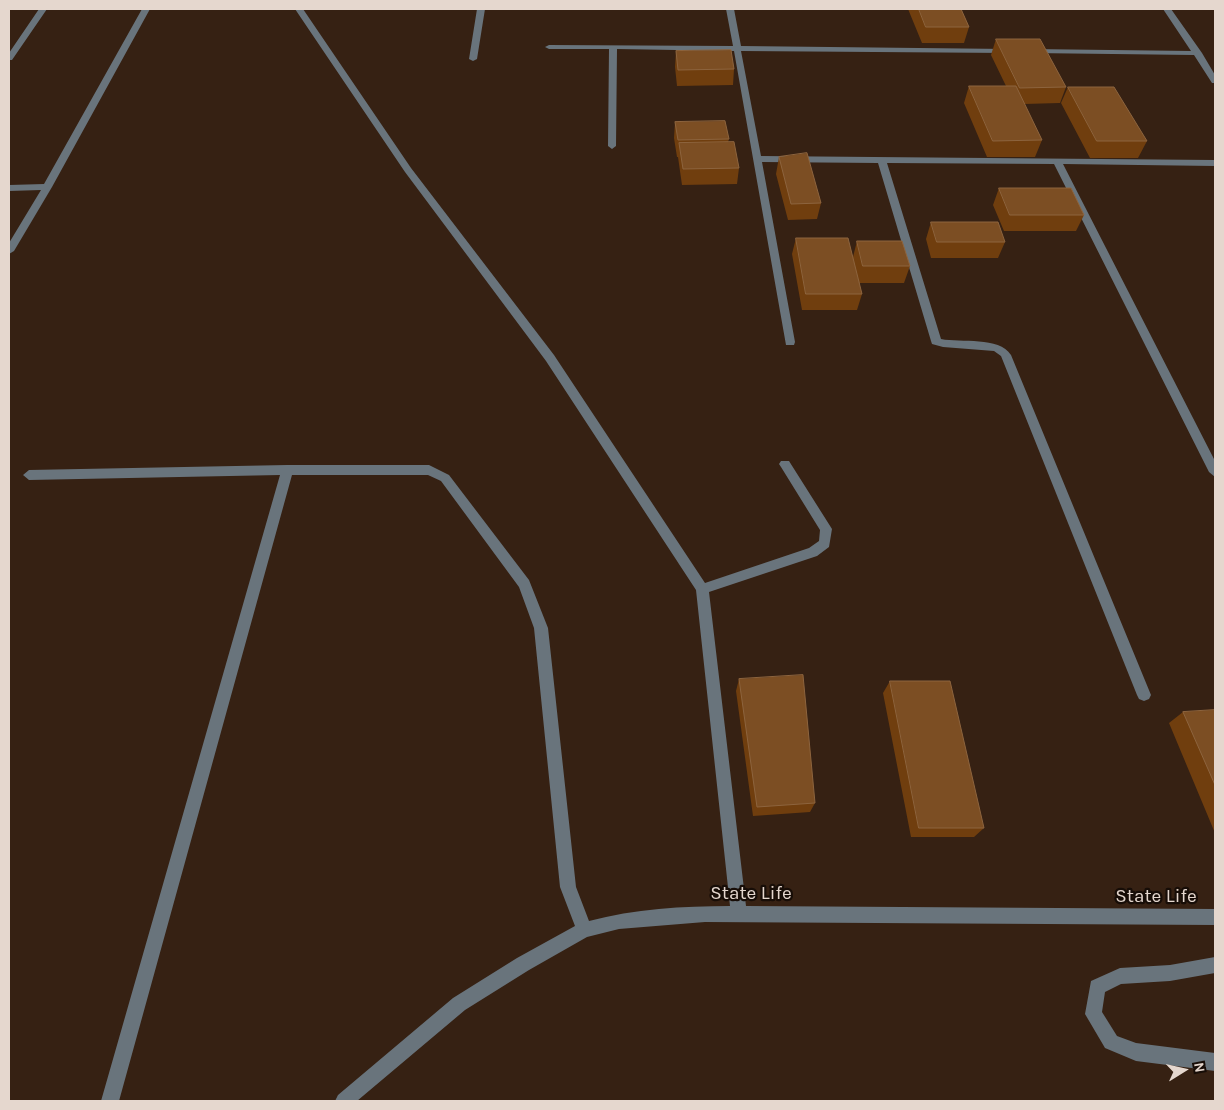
<!DOCTYPE html>
<style>
body{margin:0}
#map{position:relative;width:1224px;height:1110px;overflow:hidden;background:#362113;font-family:Karla,sans-serif}
canvas{display:block}
.frame{position:absolute;inset:0;border:10px solid #e5d7ce;pointer-events:none}
.north{position:absolute;left:1159px;top:1045px;width:50px;height:50px;-webkit-text-stroke:4px #170d07;paint-order:stroke;rotate:80deg;font-size:14px;font-weight:700;line-height:20px;text-align:center;color:#e5d7ce}
.north::after{content:'';display:block;margin:auto;width:18px;height:22px;background:#e5d7ce;clip-path:polygon(50% 0,100% 100%,50% 72%,0 100%)}
</style>
<div id="map">
<canvas width="1224" height="1110"></canvas>
<div class="frame"></div>
<div class="north">N</div>
</div>
<script>
const c = document.querySelector('canvas').getContext('2d');
c.lineJoin = 'round';
function fill(path, color) { c.fillStyle = color; c.fill(path, 'evenodd'); }
function trace(path, color, width, dash) { c.strokeStyle = color; c.lineWidth = width; c.lineCap = dash ? 'butt' : 'round'; c.setLineDash(dash || []); c.stroke(path); }
function label(font, color, halo, rows, align = 'center') {
  c.font = font + ' Karla,sans-serif'; c.lineWidth = 4.5; c.setLineDash([]); c.textBaseline = 'middle'; c.strokeStyle = halo; c.fillStyle = color; for (const [text, x, y, turn = 0] of rows) {
    c.save(); c.translate(x, y); c.rotate((+turn || 0) * Math.PI / 180); c.textAlign = isNaN(turn) ? turn : align; if (halo) c.strokeText(text, 0, 0); c.fillText(text, 0, 0); c.restore();
  }
}
fill(new Path2D(`
 M39,9H47L12,60H9V53Z
 M142,9H150L52,187L14,251L9,254V243L41,190L9,191V185L44,184Z
 M295,9H303L411,168L554,355L705,583L809,548L819,541L820,530L781,467L779,464L781,461H789L832,529L829,547L817,556L709,592L746,906L1215,909V925L705,922L619,929L587,937L529,970L465,1010L357,1101H335L338,1095L453,998L517,958L575,926L560,887L534,628L519,587L441,481L428,475H292L119,1101H101L280,475L29,480L23,475L29,470L287,465H429L449,475L529,580L548,628L576,887L589,921C634,909 683,906 730,906L696,590L546,361L405,172Z
 M477,9H485L477,59L473,61L469,59Z
 M726,9H734L741,46L1008,49L1012,51L1008,53L741,51L761,156L1215,160V166L1063,164L1215,461V477L1209,472L1054,164L887,163L941,339C961,343 999,336 1011,355L1151,695L1149,699L1144,701L1139,699L1137,695L1001,356L994,351L943,347L932,344L931,341L878,163L762,162L795,342L794,345H786L734,51L617,49L616,146L612,149L608,146L609,49H549L545,47L549,45L733,46Z
 M1163,9H1171L1202,53L1215,75V83H1212L1194,55L1031,53L1027,51L1031,49L1191,51Z
 M1215,957V973L1170,981L1121,984L1105,992L1102,1012L1117,1036L1136,1043L1215,1053V1071L1136,1061L1105,1048L1085,1014L1091,981L1120,968L1170,965Z`), '#69747c');
fill(new Path2D(`
 M908,9H961L969,27L964,43H922Z
 M996,39L1066,87L1060,103L1024,104L1042,140L1035,157H987L964,103L969,86H1006L991,55Z
 M676,51L734,69L733,85L677,86L675,67Z
 M1068,87L1147,141L1138,158H1090L1061,103Z
 M675,122L729,139L728,142L739,168L737,184L682,185L678,157H677L674,138Z
 M779,157L821,203L817,219L788,220L776,174Z
 M999,188L1084,215L1076,231H1004L993,205Z
 M931,222L1005,242L998,258H931L926,239Z
 M796,238L853,257L857,241L910,266L904,283H859L862,294L857,310H802L792,254Z
 M739,679L815,803L810,812L753,816L736,691Z
 M890,681L984,828L974,837H911L883,693Z
 M1215,710V833L1169,723L1183,712Z`), '#703e0e');
const building = new Path2D(`
 M919,9H961L969,27H926Z
 M996,39H1040L1066,87L1020,88Z
 M731,50L734,69L678,70L676,51Z
 M969,86H1016L1042,140L993,141Z
 M1068,87H1114L1147,141H1097Z
 M725,121L729,139L678,140L675,122Z
 M734,142L739,168L683,169L679,143Z
 M807,153L821,203L791,204L779,157Z
 M999,188H1071L1084,215H1010Z
 M931,222H998L1005,242H937Z
 M796,238H848L862,294H806Z
 M857,241H902L910,266H863Z
 M803,675L815,803L757,807L739,679Z
 M890,681H950L984,828H919Z
 M1215,710V785L1183,712Z`);
fill(building, '#7c4e23');
trace(building, '#8d643e', 1);
label('19px', '#e5d7ce', '#170d07', [
 ["State Life",751,894],
 ["State Life",1156,897]
]);
</script>
